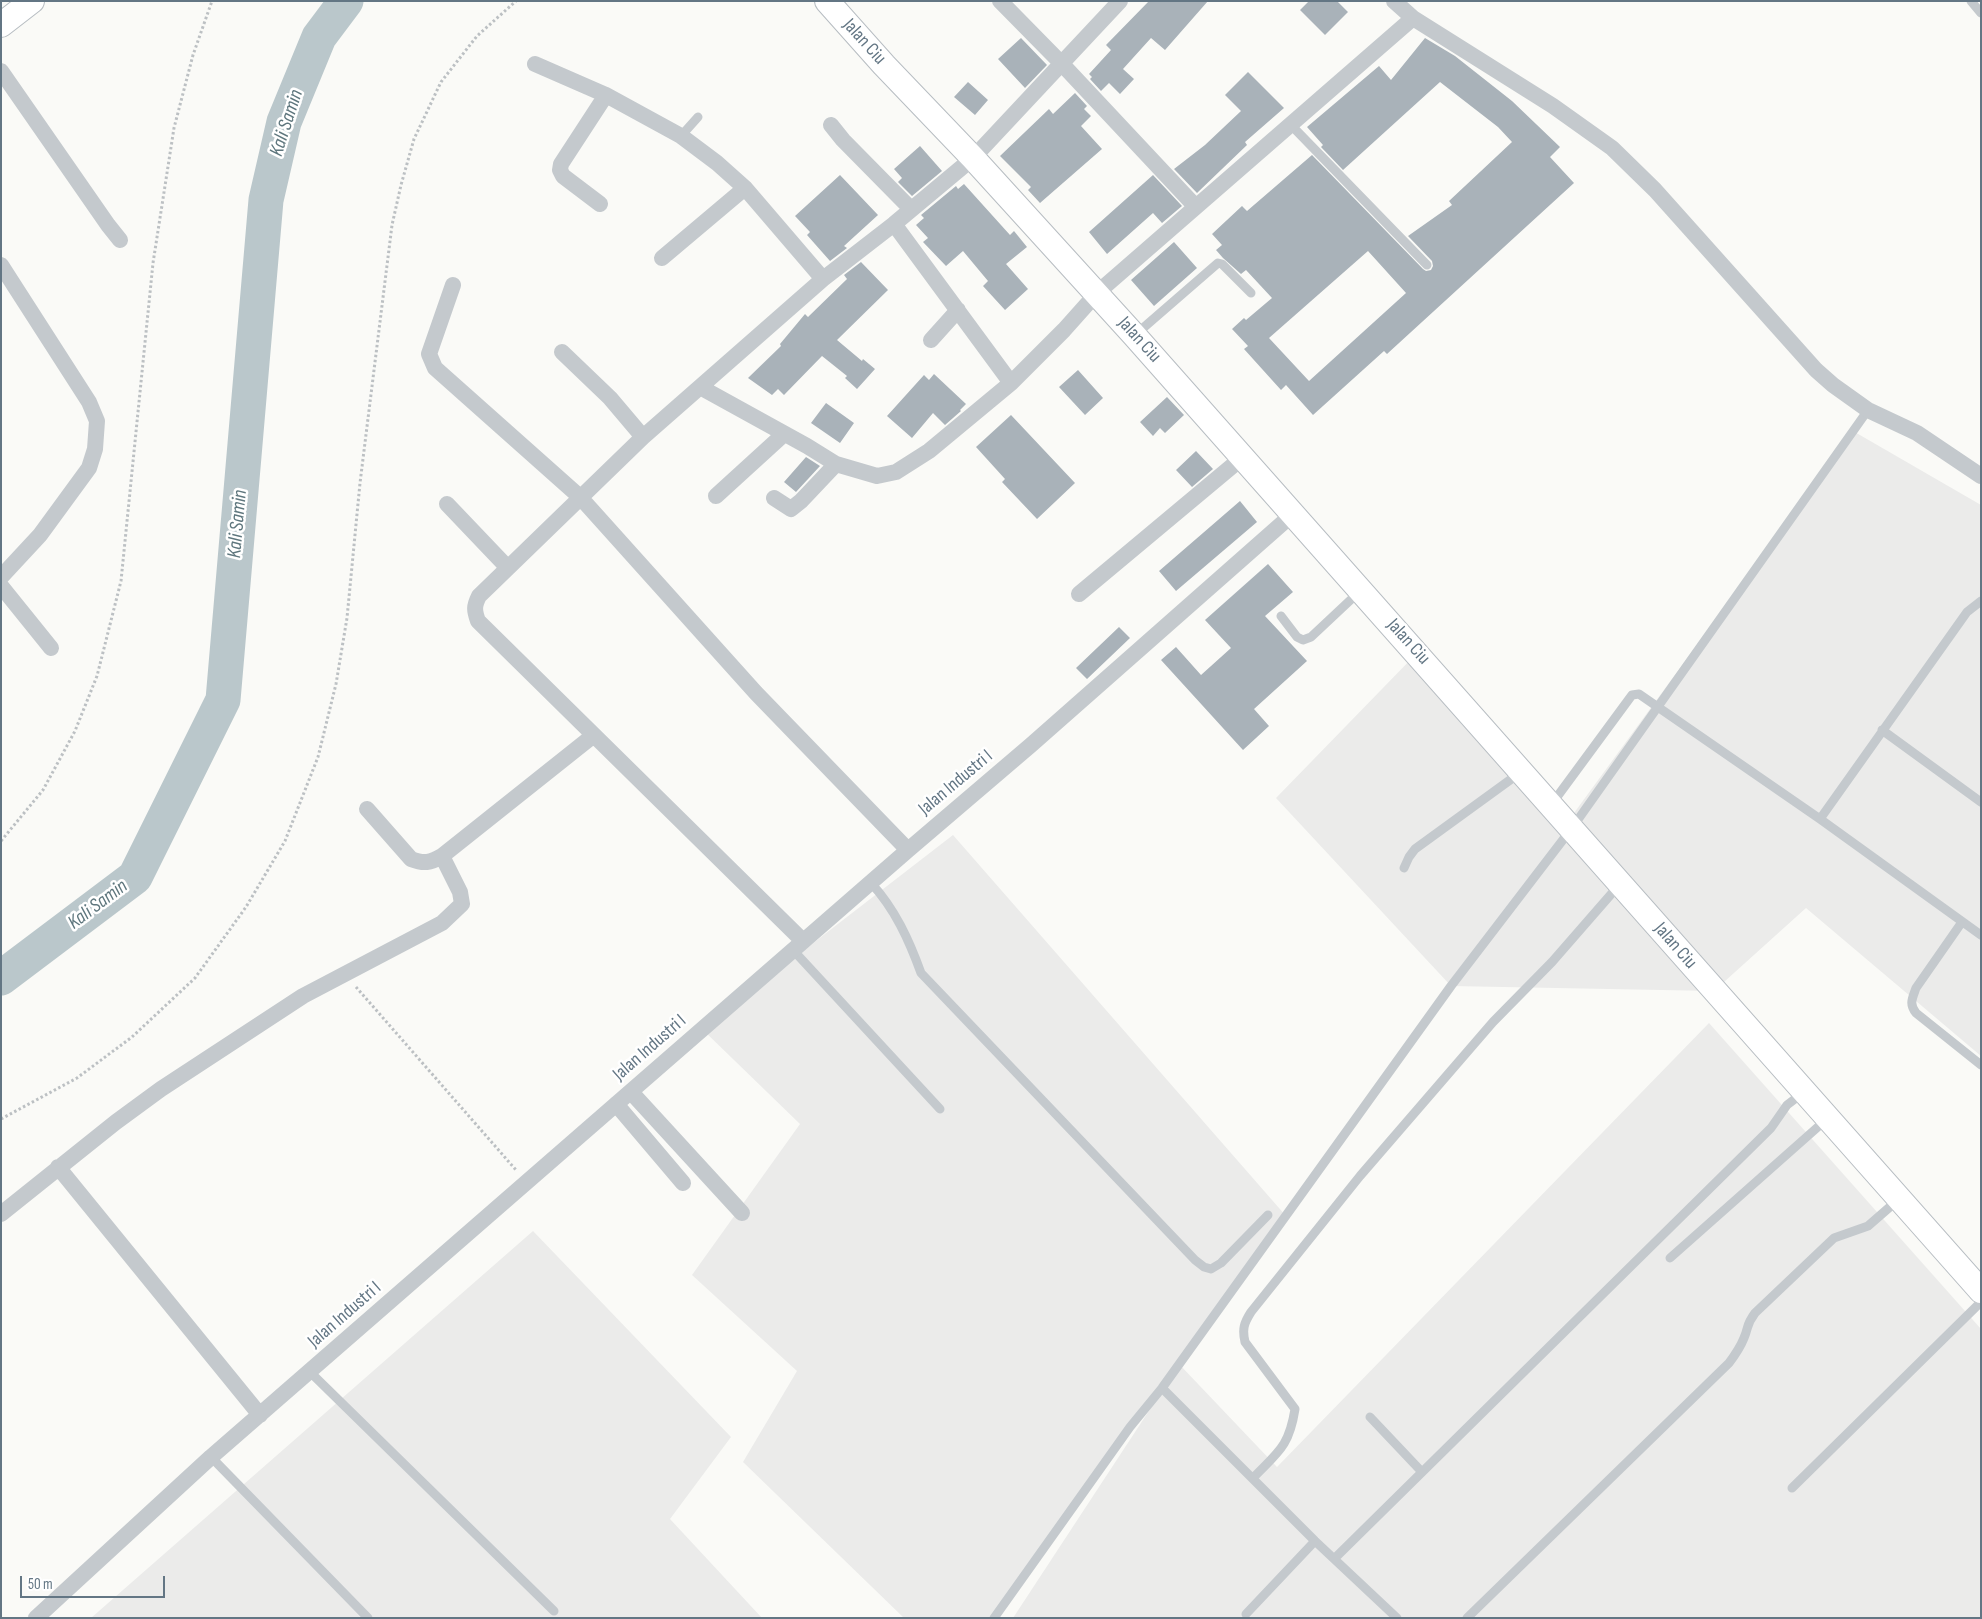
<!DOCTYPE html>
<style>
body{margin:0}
#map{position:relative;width:1982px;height:1619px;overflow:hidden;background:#fafaf7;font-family:"Sofia Sans Condensed",sans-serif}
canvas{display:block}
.frame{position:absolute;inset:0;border:2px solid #637684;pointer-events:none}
.scale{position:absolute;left:20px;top:1576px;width:145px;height:22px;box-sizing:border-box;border:2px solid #637684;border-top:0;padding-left:6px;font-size:15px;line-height:18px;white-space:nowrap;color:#637684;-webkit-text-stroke:4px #fff;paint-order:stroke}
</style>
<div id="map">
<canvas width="1982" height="1619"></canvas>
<div class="frame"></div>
<div class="scale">50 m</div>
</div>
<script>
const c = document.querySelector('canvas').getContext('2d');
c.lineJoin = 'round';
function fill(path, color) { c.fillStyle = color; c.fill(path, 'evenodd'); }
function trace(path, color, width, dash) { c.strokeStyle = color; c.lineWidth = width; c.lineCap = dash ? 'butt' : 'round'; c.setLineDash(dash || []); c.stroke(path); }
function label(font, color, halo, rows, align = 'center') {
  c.font = font + ' "Sofia Sans Condensed",sans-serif'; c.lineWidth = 5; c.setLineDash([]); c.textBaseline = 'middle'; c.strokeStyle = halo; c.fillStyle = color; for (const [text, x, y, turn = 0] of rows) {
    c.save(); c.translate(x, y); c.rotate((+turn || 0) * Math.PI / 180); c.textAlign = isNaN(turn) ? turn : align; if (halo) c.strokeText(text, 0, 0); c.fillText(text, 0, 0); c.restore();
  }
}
fill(new Path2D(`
 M1853,431L1981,505V1056L1806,908L1714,991L1451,986L1276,798L1416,654L1566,824Z
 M953,835L1286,1216L1179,1364L1277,1467L1709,1023L1981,1329V1618H1013L1179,1365L995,1618H904L743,1462L797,1371L692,1275L800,1124L702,1029Z
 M533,1231L731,1437L670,1519L762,1618H91Z`), '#ebebea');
trace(new Path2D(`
 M1,978L135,877L223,700L266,200L284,122L319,37L346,1`), '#bac7cb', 35);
fill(new Path2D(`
 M1149,1H1208L1165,50L1151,38L1123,69L1134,79L1120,94L1109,83L1101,91L1090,79L1092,77L1089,74L1111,50L1106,45Z
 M1309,1H1337L1348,12L1325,35L1300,10Z
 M1021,38L1047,65L1025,88L998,59Z
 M1425,38L1455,56L1512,101L1560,147L1550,157L1574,183L1387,354L1384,351L1313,415L1286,385L1281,390L1244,349L1248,346L1232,329L1244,318L1246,320L1272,298L1246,270L1241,274L1223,258L1216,250L1222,245L1212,234L1242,206L1247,211L1312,155L1423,269L1426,271L1431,270L1433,266L1432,261L1408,236L1452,205L1449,201L1512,142L1498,127L1440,82L1343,170L1321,147L1323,145L1307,127L1379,66L1391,80ZM1368,251L1406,293L1309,381L1269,338Z
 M1248,72L1284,108L1245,142L1247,145L1197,193L1174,169L1205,145L1241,111L1225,95Z
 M968,82L988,100L975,115L954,97Z
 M1075,93L1087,106L1084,109L1091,116L1081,126L1102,149L1040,203L1028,190L1031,187L1000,156L1049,109L1053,114Z
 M920,146L942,171L912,196L898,182L902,178L894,169Z
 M840,175L878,215L844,246L847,248L830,261L807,235L810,232L795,216Z
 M1153,175L1182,206L1162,223L1153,213L1107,254L1089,232Z
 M964,184L1010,235L1014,231L1027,247L1006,264L1028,289L1005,310L983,286L988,281L963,251L946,266L923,242L928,238L916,225L924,218L921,215L956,186L958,189Z
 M1174,242L1197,268L1154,306L1131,280Z
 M861,262L888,290L837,340L862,361L863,359L875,369L857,389L845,378L847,376L822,356L784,395L778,389L772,395L748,378L781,346L780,344L805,314L808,317L847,279L844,275Z
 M1078,370L1103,398L1085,415L1059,387Z
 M934,374L966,404L960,410L961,411L945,425L933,413L912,438L887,416L924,375L929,380Z
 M1167,397L1184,415L1165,433L1160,428L1153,436L1140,422Z
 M826,403L854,423L840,443L811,423Z
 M1011,415L1075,483L1037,519L1002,482L1005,479L976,447Z
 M1196,451L1213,469L1192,487L1176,470Z
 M806,457L820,466L796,492L784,482Z
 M1240,501L1257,522L1176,591L1159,571Z
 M1268,564L1293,592L1265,616L1307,661L1254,709L1269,726L1243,750L1161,660L1176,647L1201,675L1231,648L1205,620Z
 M1119,627L1130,638L1087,679L1076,668Z`), '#a9b2b9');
const secondary = new Path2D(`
 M827,1L884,65L973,158L1134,335L1981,1291
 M1,25L32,1`);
trace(secondary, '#b7bdc2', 26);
trace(new Path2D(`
 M1,841L43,790L75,731L97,676L121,581L153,263L174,128L193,55L212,1
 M356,987L516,1170
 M1,1119L77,1078L132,1037L195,978L246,907L285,841L318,757L336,684L347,618L360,483L392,225L401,185L414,139L441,82L477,36L516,1`), '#bcc0c3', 3, [2.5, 2.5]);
trace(new Path2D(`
 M1971,1L1981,13
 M1290,124L1427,265
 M681,136L698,117
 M1135,335L1218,263L1222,264L1251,293
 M1281,616L1297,637L1303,640L1311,637L1359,592
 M1882,730L1981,802
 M1551,805L1632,695L1639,694L1820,819L1981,935
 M1820,819L1967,612L1981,601
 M1404,868L1409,857L1415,849L1521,772
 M871,883C895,909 909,940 921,973L1195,1260L1204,1267L1211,1269L1221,1263L1268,1215
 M1962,922L1916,988C1912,999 1909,1004 1916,1013L1981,1065
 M793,950L940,1109
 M1670,1258L1828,1118
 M310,1372L554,1611
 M1162,1388L1315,1541L1397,1618
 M1370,1417L1422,1472
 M211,1457L368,1618
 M1253,1478C1278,1452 1289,1447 1295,1409L1245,1342C1242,1329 1244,1323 1251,1312L1360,1176L1493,1022L1552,962L1620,884
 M1792,1488L1981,1302
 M1335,1558L1771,1128L1787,1105L1804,1092
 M1246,1614L1315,1541
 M994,1618L1130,1427L1162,1388L1451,986L1572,828L1868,410
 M1467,1618L1729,1363C1735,1355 1740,1348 1744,1338C1749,1326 1746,1325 1755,1313L1834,1238L1868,1226L1899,1199`), '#c4c9cd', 9);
trace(new Path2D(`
 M1000,1L1062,64L1196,207
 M1394,1L1413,18L1553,106L1612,148L1655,190L1816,370L1833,385L1868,410L1917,433L1981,476
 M535,64L606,95L681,136L717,163L745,188L823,279
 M1,71L108,225L120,240
 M831,125L843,140L911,209
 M600,204L563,176L560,170L561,164L606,95
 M894,224L1011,383
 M662,258L745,188
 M1,265L89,402L97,421L95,449L89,468L40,535L1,577
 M453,285L429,354L435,368L580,497L756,693L908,850
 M931,340L958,310
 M562,352L610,398L643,437
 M700,387L807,446L836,464L877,476L896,472L929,451L1011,383L1064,330L1097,293L1413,18
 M716,496L784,434
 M774,498L791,509L801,501L836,464
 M447,504L508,568
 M1,586L51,648
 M1079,594L1243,457
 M367,809L411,859C424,864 430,863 442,856
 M803,941L478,621C474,610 474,606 479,596L643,437L823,279L894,224L973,158L1120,1
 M631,1092L742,1213
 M616,1104L683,1183
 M58,1167L260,1415
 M1,1214L116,1122L161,1089L303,996L442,923L462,904L460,892L442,856L594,735
 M36,1618L211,1457L908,850L1031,745L1294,513`), '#c4c9cd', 16);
trace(secondary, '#fff', 24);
label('19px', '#637684', '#fff', [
 ["Jalan Ciu",864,42,48],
 ["Jalan Ciu",1139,340,48],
 ["Jalan Ciu",1408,642,48],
 ["Jalan Industri I",956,783,-40],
 ["Jalan Ciu",1675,946,49],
 ["Jalan Industri I",650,1048,-41],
 ["Jalan Industri I",345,1315,-41]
]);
label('italic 20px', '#5e767d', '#fff', [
 ["Kali Samin",287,123,-72],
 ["Kali Samin",238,524,-85],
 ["Kali Samin",98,905,-37]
]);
</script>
